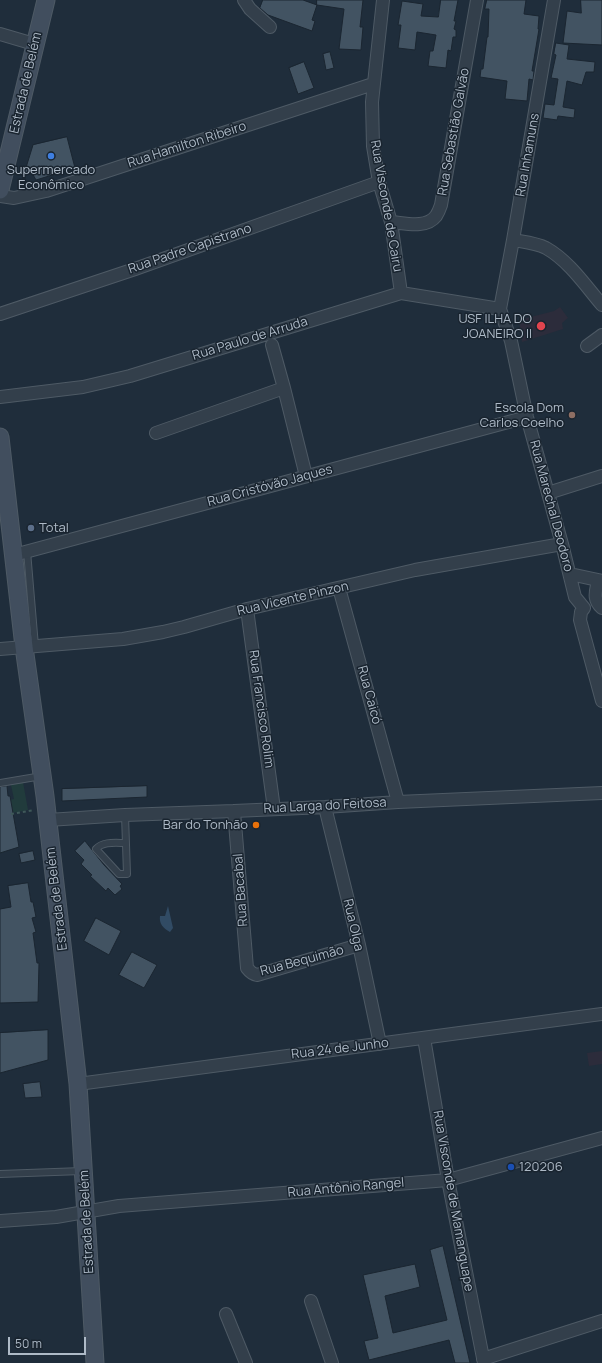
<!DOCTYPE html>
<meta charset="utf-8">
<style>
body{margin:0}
#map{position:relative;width:602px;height:1363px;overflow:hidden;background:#1f2d3b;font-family:Manrope,sans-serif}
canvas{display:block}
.scale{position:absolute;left:8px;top:1337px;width:78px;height:18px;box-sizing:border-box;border:2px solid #aebac7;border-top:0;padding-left:5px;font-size:12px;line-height:14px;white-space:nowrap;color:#aebac7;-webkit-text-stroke:3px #19242f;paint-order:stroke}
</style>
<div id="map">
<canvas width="602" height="1363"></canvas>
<div class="scale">50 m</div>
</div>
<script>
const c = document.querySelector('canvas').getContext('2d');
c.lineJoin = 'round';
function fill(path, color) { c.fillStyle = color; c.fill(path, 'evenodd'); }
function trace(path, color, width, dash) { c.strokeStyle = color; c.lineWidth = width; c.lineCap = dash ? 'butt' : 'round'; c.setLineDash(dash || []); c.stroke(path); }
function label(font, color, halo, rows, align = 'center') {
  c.font = font + ' Manrope,sans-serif'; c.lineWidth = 3; c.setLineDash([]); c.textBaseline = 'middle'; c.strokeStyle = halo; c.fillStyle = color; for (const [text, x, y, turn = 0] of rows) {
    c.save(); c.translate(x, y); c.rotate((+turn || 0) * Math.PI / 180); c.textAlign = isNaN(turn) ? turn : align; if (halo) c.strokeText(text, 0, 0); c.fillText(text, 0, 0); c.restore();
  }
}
fill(new Path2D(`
 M560,307L568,318L562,323L563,329L522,342L519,320L554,311Z
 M602,1051V1064L589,1066L587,1053Z`), '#2c2c3b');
fill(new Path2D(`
 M23,782L28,810L12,813L9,800L14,799L11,785Z`), '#213b3c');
fill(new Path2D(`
 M168,906L173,928L170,932C163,928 159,924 160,916H165Z`), '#314b64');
const building = new Path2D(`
 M263,0H303L317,5L312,20L315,21L312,31L268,15L260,8Z
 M317,0H363L360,27H363L361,50L339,49L344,9L317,5Z
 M441,0H458L454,21H456L454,29L456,30V37H453L451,51L448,50L446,68L428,66L430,51H433L436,35L417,32L415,50L398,48L401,25H398L402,1L423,4L421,16L438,17Z
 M487,0H526L524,14L539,16L538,29H539L532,71H534L533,80L529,79L527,101L505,99L507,81L480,77L481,69H483L487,37H488L489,9H485Z
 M581,0H602V45L563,43L567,11L581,13Z
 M556,43L569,45L567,59L595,62L594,72H586L582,85L567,81L563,107L575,109L574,118L558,116L557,120L543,118L545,104L554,105L558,79L551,78L556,55L554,54Z
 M330,52L334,68L326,70L323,54Z
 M304,62L314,88L298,94L289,68Z
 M67,137L75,168L36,180L32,173L24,174L33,145Z
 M7,786L8,796H10L19,847L0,853V787Z
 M147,786V797L62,801V789Z
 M85,841L104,865L122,884L120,886L122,889L115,895L108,888L106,891L90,876L92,875L81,864L84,860L75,851Z
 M33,851L35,860L21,863L19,854Z
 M28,883L31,902H33L36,917L32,918L36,932L33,933L37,963H39L38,1002L0,1003V909L11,907L8,886Z
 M96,918L121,931L109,955L84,941Z
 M132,952L157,965L144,988L119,975Z
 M48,1030V1060L0,1073V1033Z
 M40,1082L42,1097L25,1098L23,1084Z
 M443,1246L470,1363H455L449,1340L369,1360L364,1341L378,1338L363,1275L415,1264L420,1287L385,1296L393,1333L447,1320L430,1250Z`);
fill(building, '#425362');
trace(building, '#1b2631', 1);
const service = new Path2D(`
 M27,551L35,646
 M0,783L42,776
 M125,815L127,874H119L96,849C103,841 116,843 126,843
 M0,1174L82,1171`);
const minor = new Path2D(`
 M244,0L250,9L270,27
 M383,0L372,102L373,146L379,182L391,222L401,293
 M0,34L34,44
 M0,196L14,198L46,191L373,84
 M391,222C405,223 426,229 436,216C438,213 440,208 441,205L477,0
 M513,240C524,242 536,243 546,248C569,261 585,285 602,305
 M500,309L513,240L554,0
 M500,309L511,341L527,417L562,544L575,597L584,608
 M0,314L135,269L379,182
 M272,345L284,388L306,476
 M587,346L602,335
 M0,397L83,387L130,376L401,293L500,309
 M156,433L284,388
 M548,493L602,476
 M14,555L527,417
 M570,574L602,581
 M602,581L597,585C595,594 594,601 602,608
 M339,588L398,802
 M584,608L581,612L580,620L602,701
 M247,609L274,809
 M0,649L123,639L163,632L184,627L247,609L415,570L562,544
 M325,807L359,945L380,1044
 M234,811L247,968C250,972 252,974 257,975L359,945
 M48,820L125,815L234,811L325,807L398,802L602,793
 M424,1038L448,1180L484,1363
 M78,1084L602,1014
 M0,1221L56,1217L119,1206L448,1180L602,1138
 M311,1301L332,1363
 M226,1314L246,1363
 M483,1359L602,1321`);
const secondary = new Path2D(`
 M0,190L46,0
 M0,437L24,647L45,796L78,1084L95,1363`);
trace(service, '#4e5a65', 8);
trace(minor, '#4e5a65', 14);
trace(secondary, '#4e5a65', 19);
trace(new Path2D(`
 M11,814L34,810`), '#3f5859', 2, [3, 3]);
trace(service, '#333f4b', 6);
trace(minor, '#333f4b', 12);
trace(secondary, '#414e5e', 17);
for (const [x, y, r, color] of [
 [51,156,4,"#3f7fe0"],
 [541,326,5,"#e0444e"],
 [572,415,4,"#8d6e63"],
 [31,528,4,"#5c6f8a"],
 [256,825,4,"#e8710a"],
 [511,1167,4,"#1a4fb4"]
]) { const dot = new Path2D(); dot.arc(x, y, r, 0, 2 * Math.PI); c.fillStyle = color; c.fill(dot); trace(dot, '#19242f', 1.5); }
label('13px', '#aebac7', '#19242f', [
 ["Estrada de Belém",26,83,-77],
 ["Rua Sebastião Galvão",454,132,-80],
 ["Rua Hamilton Ribeiro",187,145,-18],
 ["Rua Inhamuns",528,155,-80],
 ["Rua Visconde de Cairu",386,206,80],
 ["Rua Padre Capistrano",190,249,-19],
 ["Rua Paulo de Arruda",250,339,-17],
 ["Rua Cristóvão Jaques",270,486,-15],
 ["Rua Marechal Deodoro",551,506,75],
 ["Rua Vicente Pinzon",293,599,-13],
 ["Rua Caicó",369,695,75],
 ["Rua Francisco Rolim",261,709,82],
 ["Rua Larga do Feitosa",325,806,-3],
 ["Rua Bacabal",241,890,-94],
 ["Estrada de Belém",57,899,-97],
 ["Rua Olga",353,925,77],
 ["Rua Bequimão",302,961,-15],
 ["Rua 24 de Junho",340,1049,-7],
 ["Rua Antônio Rangel",346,1188,-5],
 ["Rua Visconde de Mamanguape",453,1201,80],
 ["Estrada de Belém",87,1222,-93]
]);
label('13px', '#aebac7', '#19242f', [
 ["Supermercado",51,170,"center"],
 ["Econômico",51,185,"center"],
 ["USF ILHA DO",532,319],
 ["JOANEIRO II",532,334],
 ["Escola Dom",564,408],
 ["Carlos Coelho",564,423],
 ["Total",39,528,"left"],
 ["Bar do Tonhão",248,825],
 ["120206",519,1167,"left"]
], 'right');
</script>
